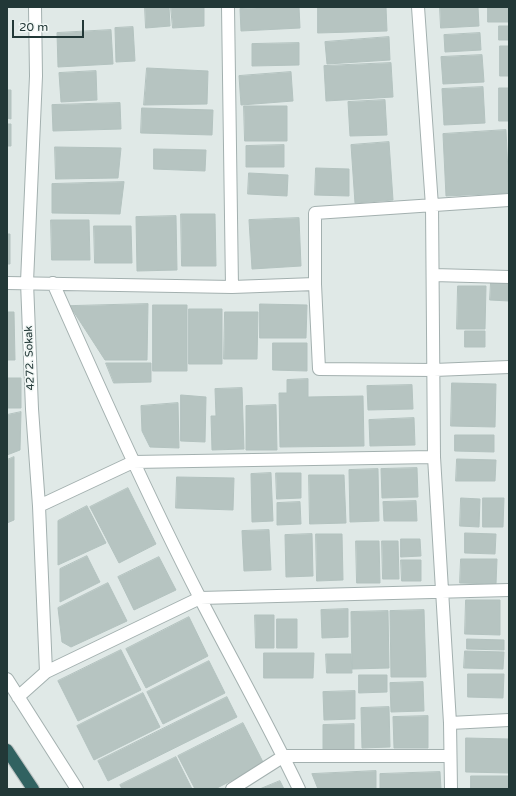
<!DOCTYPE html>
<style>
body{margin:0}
#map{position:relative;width:516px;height:796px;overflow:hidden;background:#e0e9e7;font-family:"Varela Round",sans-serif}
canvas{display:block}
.frame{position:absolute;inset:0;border:8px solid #223837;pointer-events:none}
.scale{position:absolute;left:12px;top:20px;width:72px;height:18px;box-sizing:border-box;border:2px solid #223837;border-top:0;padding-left:5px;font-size:12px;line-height:14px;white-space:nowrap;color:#223837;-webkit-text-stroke:3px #f0f6f4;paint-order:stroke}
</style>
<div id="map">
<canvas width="516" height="796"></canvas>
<div class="frame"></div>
<div class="scale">20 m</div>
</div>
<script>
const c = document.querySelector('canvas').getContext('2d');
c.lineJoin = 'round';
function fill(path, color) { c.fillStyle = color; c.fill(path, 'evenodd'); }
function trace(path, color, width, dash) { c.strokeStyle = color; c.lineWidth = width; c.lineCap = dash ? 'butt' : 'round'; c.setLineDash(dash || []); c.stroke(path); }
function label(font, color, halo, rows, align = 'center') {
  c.font = font + ' "Varela Round",sans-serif'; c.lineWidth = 3; c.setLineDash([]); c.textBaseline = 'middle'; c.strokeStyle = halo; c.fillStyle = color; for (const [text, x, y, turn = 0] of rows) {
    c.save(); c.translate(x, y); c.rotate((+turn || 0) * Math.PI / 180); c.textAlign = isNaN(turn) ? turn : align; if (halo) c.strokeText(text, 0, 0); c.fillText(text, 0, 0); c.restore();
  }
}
const building = new Path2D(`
 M145,7H169L170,26L146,28Z
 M171,7H204V26L173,28Z
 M273,7H299L300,28L241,31L240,9Z
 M318,7H386L387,31L318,33Z
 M440,7H478L479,26L441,28Z
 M488,8H509V22H488Z
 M499,26H509V40H499Z
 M133,27L135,61L116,62L115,28Z
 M111,30L113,64L58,67L57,33Z
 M480,33L481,50L445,52L444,35Z
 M389,37L390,60L327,64L325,42Z
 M299,43V65L252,66V44Z
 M500,46H509V76H500Z
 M482,55L484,82L443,84L441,57Z
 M391,63L393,97L326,101L324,66Z
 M147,68L208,71L207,104L144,105Z
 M96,71L97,100L61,102L59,73Z
 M291,72L293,101L241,105L239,76Z
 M483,87L485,123L444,125L442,89Z
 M499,88H509V121H499Z
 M7,90H11V119L7,118Z
 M385,100L387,135L350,136L348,102Z
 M120,103L121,129L53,131L52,105Z
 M244,106H287V141H245Z
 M142,108L213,110L212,135L141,133Z
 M7,124H11V146H7Z
 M506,130L509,193L446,196L443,134Z
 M389,142L393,200L355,203L351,145Z
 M284,145V167H246V146Z
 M55,147L121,148L118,178L56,179Z
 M154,149L206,150L205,171L154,169Z
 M316,168L349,169V196L315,195Z
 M249,173L288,175L287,196L248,194Z
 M124,182L120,214L52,213V184Z
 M181,214H215L216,266H182Z
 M176,216L177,270L137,271L136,217Z
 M299,218L301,266L252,269L249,220Z
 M51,220H89L90,260H52Z
 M94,226H131L132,263H95Z
 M7,234H10V264H7Z
 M491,282L509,283V301L490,300Z
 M458,286H486L485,329H457Z
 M148,304L147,360H105L70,306Z
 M260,304L307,305L306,338H260Z
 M153,305H187V371H153Z
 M189,309H222V364H189Z
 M7,312H14L15,360H7Z
 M225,312H258L257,359H224Z
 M465,331H485V347H465Z
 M273,343H307V371L273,370Z
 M106,363H151V382L114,383Z
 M7,378H21V408H7Z
 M308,379V397L363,396L364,446L280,447L279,393H287V380Z
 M452,383L496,384L495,427L451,426Z
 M412,385L413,409L368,410L367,386Z
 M242,388L244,449L212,450L211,416H216L215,389Z
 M181,395L206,397L205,442L181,441Z
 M178,403L179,448L150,447L142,431L141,406Z
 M276,405L277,450H246V406Z
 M21,412L20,450L7,455V415Z
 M414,418L415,445L370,446L369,420Z
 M455,435H494V452L455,451Z
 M14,457V520L7,523V460Z
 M457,459L496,460L495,481H456Z
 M417,468L418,497L382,498L381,469Z
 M378,469L379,521L350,522L349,470Z
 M271,473L273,521L252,522L251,474Z
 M276,473H301V498L277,499Z
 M309,475H344L346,523L310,524Z
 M177,477L234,478L233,510L176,508Z
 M128,488L156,544L119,563L90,507Z
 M461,498L480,499L479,527L460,526Z
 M483,498H504L503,527H483Z
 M416,501L417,521H384L383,502Z
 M300,502L301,524L277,525V503Z
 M87,506L106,543L58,565V521Z
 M269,530L271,570L244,571L242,531Z
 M465,533L496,534L495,554L465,553Z
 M312,534L313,576L286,577L285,535Z
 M316,534H342L343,580L317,581Z
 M401,539H420L421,556L401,557Z
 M356,541H379L380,583H357Z
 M382,541H398L399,579H383Z
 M87,556L100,582L60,602V569Z
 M159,557L176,590L134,610L118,577Z
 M461,559H497L496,584L460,583Z
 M401,560H421V581H402Z
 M108,583L127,621L71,647L62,642L58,608Z
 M466,600H500V635L465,634Z
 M348,609V637L322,638L321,610Z
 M424,610L426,677H391L390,611Z
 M388,611L389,668L352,669L351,612Z
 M255,615H274V648H256Z
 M189,617L208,656L146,688L126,649Z
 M277,619H297V648H277Z
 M467,639L504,640V650L467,649Z
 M121,650L141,690L78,721L58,681Z
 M465,651L504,652L503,669L464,668Z
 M264,653H314L313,678H264Z
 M326,654H351L352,673H327Z
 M209,661L225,693L163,724L147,692Z
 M468,674H504L503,698L468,697Z
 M359,675H387V692L359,693Z
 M423,682L424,711L391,712L390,683Z
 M355,691V719L324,720L323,692Z
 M143,693L160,727L94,760L77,726Z
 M227,697L237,717L108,781L98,761Z
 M389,707L390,747L362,748L361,708Z
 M428,716V748H394L393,717Z
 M243,723L264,764L215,789H195L178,756Z
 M354,724V750H323V725Z
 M466,738L509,739V773L466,772Z
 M176,757L192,789H122L120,785Z
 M376,771V789H318L312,774Z
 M440,772L441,789H380V774Z
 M471,776H509V789H471Z
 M280,781L284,789H260Z`);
fill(building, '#b6c4c1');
trace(building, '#b3c2bf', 1);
const minor = new Path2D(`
 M228,7L232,287L315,284L319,369L434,370L509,367
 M418,7L432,206L434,457L450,723L451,789
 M433,275L509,277
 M7,283L232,287
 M53,283C100,389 147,495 200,598C233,662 268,724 299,789
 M315,284V213L509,200
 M39,506L133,462L434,457
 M46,672L200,598L509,590
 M7,679L77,789
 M18,697L46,672L39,506L32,409L27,282L36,76L35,7
 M450,723L509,720
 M232,789L284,756H450`);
const highway = new Path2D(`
 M7,750L33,789`);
trace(minor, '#a3b0af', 14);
trace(highway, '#bdc3c3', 14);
trace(minor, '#fff', 12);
trace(highway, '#316261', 12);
label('11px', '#223837', '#f0f6f4', [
 ["4272. Sokak",30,358,-92]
]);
</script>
